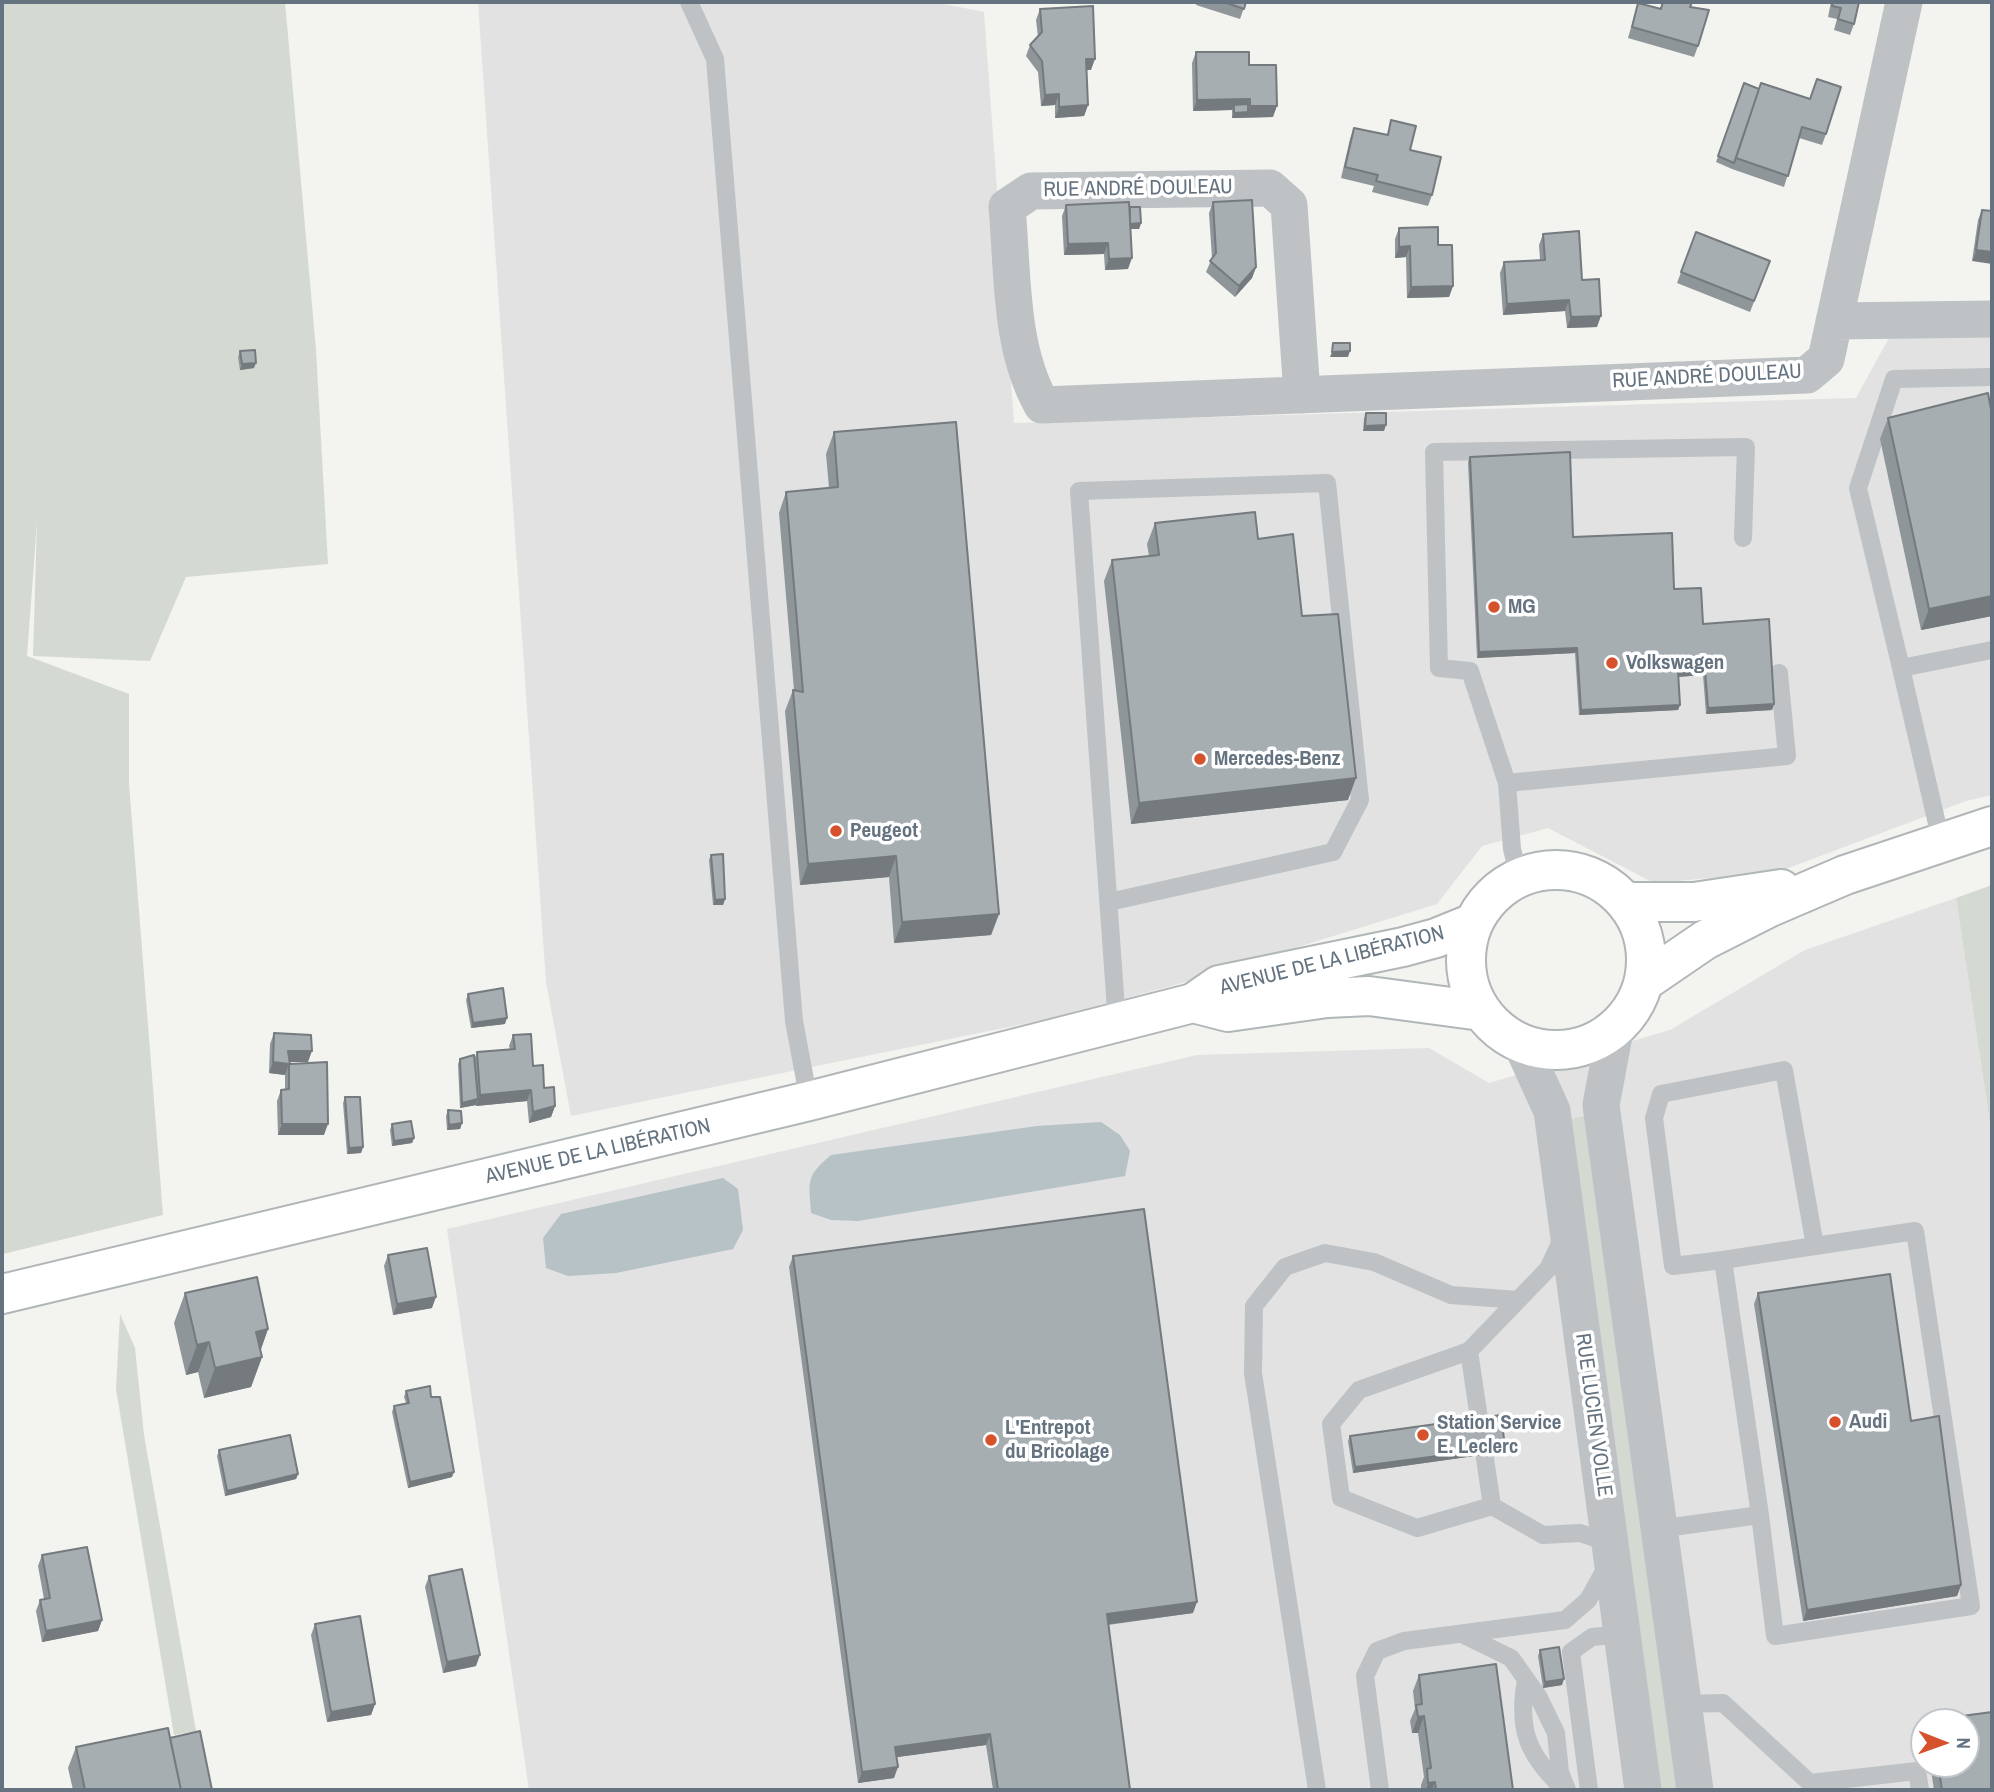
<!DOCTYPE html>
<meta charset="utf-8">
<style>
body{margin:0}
#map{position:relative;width:1994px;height:1792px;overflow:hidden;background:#f3f3f0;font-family:"Archivo Narrow",sans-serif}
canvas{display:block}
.frame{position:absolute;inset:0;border:4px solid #64737f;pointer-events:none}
.north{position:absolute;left:1910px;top:1708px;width:70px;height:70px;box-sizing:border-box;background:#fff;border:2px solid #c1c7cc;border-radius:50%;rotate:91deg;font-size:19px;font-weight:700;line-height:28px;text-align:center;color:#64737f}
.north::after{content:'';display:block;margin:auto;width:24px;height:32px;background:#d6522d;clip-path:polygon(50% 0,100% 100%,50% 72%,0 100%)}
</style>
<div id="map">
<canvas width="1994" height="1792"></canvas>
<div class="frame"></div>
<div class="north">N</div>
</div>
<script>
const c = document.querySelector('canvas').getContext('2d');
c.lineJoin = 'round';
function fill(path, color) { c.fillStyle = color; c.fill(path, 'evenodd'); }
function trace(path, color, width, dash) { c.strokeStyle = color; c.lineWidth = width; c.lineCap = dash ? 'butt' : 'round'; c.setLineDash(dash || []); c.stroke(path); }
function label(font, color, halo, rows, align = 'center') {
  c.font = font + ' "Archivo Narrow",sans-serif'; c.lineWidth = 7; c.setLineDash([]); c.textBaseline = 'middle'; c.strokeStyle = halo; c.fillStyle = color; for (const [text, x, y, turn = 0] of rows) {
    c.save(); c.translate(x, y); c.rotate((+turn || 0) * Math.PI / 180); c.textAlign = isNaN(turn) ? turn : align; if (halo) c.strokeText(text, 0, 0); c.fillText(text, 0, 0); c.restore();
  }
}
fill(new Path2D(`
 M478,2H934L984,12L1014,423L1856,398L1890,336L1992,334V795L1966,801L1778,872L1654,883L1548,828L1482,846L1437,904L1175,985L1043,1020L571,1116L546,982Z
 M1956,898L1992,1137V1790H529L447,1229L1197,1055L1429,1048L1489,1083L1670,1030L1805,950ZM1924,1722H1966V1764H1924Z`), '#e1e2e1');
fill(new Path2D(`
 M2,2H285L316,350L328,564L186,577L150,661L33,656L37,522L27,656L129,694V784L163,1215L3,1254Z
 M1992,885V1137L1956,898Z
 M1584,1116L1678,1790H1656L1562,1121Z
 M120,1314L135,1348L144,1435L196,1731L174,1735L116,1389Z`), '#d4dad1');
fill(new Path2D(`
 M1101,1122L1120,1135L1130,1151L1125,1176L858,1221L831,1220L811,1213C809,1181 805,1177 831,1155L1037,1126Z
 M723,1178L738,1189L743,1230L733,1249L616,1273L568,1276L546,1268L543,1238L561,1214Z`), '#b6c2c6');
const secondary = new Path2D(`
 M1466 960a90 90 0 1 1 180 0a90 90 0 1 1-180 0Z
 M1627,902H1694L1781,889
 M1645,981L1705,940L1768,908L1845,875L1992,826
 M1193,1003L1228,1012L1327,998L1369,996L1481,1011
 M2,1294L809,1101L1193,1003L1219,985L1403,947L1436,938L1473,923`);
trace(secondary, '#b1b6b9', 42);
trace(new Path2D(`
 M689,2L715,59L794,1021L809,1101
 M1901,668L1858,488L1894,379L1992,377
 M1507,783L1470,671L1439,668L1434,452L1746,447L1743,538
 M1941,841L1901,668L1992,650
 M1519,877L1512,849L1507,783L1787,756L1779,673
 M1109,902L1333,852L1360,800L1327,483L1079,491L1117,1023
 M1562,1239L1548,1269L1469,1351L1492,1506L1543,1535L1580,1533L1610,1543
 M1469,1351L1359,1390L1331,1424L1341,1498L1417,1528L1492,1506
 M1760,1515L1775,1636L1971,1606L1915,1231L1815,1246
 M1658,1529L1760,1515L1723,1260L1815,1246L1784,1070L1661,1094L1654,1118L1673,1266L1723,1260
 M1462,1634L1511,1658L1538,1696L1556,1733L1560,1772L1567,1790
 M1526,1680C1517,1730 1528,1756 1565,1790
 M1683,1704L1723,1703L1810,1783L1917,1771L1920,1790
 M1317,1790L1253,1373L1254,1306L1285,1267L1325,1253L1374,1262L1451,1295L1518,1300
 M1380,1790L1365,1676L1377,1651L1404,1641L1565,1620L1588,1600L1608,1564
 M1589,1790L1571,1652L1592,1637L1622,1634`), '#bec2c5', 18);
trace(new Path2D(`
 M1834,321L1992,319
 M1302,395L1289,205L1270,188L1031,191L1007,207C1013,272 1009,347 1042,405L1807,375L1826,359L1904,2
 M1615,1030L1601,1105L1695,1790
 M1522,1045L1552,1111L1643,1790`), '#bec2c5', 37);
trace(secondary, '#fff', 38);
fill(new Path2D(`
 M1197,2H1246L1240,19L1196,5Z
 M1662,2H1692L1690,7L1698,46L1694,57L1628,38L1638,3L1660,9Z
 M1831,2H1859L1854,24L1850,35L1834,30L1837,19L1828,17Z
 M1040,9L1091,70H1086L1088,105L1084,116L1055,118V105L1041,106L1038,72L1026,56L1030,45L1038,37L1036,20Z
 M1196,52L1249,65L1273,117L1232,118V110L1193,111L1192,63Z
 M1744,83L1826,134L1822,145L1799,138L1784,187L1732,169L1716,162Z
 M1391,120L1410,150L1432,195L1428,206L1372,192L1374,186L1341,178L1350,139L1354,128L1387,135Z
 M1213,202L1256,267L1252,278L1235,297L1206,272L1212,258L1209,213Z
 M1066,205L1130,207L1141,223L1139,229H1131L1128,269L1105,270L1104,254L1064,255L1062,216Z
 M1982,210L1992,211L1972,261L1978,220Z
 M1399,228L1453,286L1449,297L1407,298L1406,257L1395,258V239Z
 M1696,232L1770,261L1750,312L1677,283Z
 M1543,234L1597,327L1567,328L1565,311L1503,315L1500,273L1504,262L1540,260L1539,245Z
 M240,351L254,368L240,370L238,357Z
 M1366,413L1384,431H1363L1364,419Z
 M1888,418L1992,616L1921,630L1880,439Z
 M834,432L999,914L991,935L894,943L889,877L800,885L785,711L793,690H794L779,513L786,492L829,488L826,454Z
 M1470,457L1573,537L1674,589L1703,624L1774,704L1772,710L1706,714L1703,675L1678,677L1680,705L1678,710L1579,715L1575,653L1477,658L1468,462Z
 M1155,523L1258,539L1302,616L1348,800L1131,824L1104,581L1112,560L1149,556L1147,544Z
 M711,855L725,899L723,905H713L709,860Z
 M468,994L505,1024L471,1028L466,1000Z
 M274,1033L308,1062H290L324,1135H278L277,1101L281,1090L285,1089V1075L269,1073L270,1044Z
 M513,1035L555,1106L551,1117L529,1123L527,1101L476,1106V1105L460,1108L458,1064L460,1059L474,1060L477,1052L510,1049L509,1046Z
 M345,1097L363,1147L361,1153L347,1154L343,1103Z
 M448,1110L462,1123L460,1129L447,1130L446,1116Z
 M392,1124L414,1138L412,1143L392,1146L390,1130Z
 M388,1255L432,1308L393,1315L384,1266Z
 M793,1256L1193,1613L1108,1625L1130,1790H993L986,1745L896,1757L894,1778L858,1783L789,1267Z
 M185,1293L268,1329L260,1351L262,1357L251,1387L204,1398L198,1372L186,1375L174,1323Z
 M1758,1293L1911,1421L1961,1585L1957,1596L1803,1621L1754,1304Z
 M406,1391L431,1397L452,1477L408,1488L392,1412L394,1406L406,1403L404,1397Z
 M1350,1436L1505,1447L1503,1452L1353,1473L1348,1441Z
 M219,1450L298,1474L296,1479L225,1496L217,1456Z
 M42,1555L102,1620L98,1631L42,1642L36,1611L40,1600L44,1599L38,1566Z
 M429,1576L476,1666L443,1673L425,1587Z
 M315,1624L375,1704L371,1715L327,1722L311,1635Z
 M1540,1650L1562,1685L1543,1688L1538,1656Z
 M1419,1675L1513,1790H1421V1785L1424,1777L1418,1733H1412L1410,1721L1415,1709L1413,1691Z
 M1992,1712V1790H1934L1930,1764H1966V1722H1932V1720Z
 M170,1738L212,1790H73L68,1768L76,1747Z`), '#8f9699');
fill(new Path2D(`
 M1086,59H1095L1091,70H1082Z
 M1059,94L1055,105L1041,106L1045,95Z
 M1250,99L1246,110L1234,105L1232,110L1193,111L1197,100Z
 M1088,105L1084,116L1055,118L1059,107Z
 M1250,106H1277L1273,117L1232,118L1234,113L1248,112Z
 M1141,223L1139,229H1126L1128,224Z
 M1108,243L1104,254L1064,255L1068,244Z
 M1410,246L1406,257L1395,258L1399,247Z
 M1976,250L1992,252V264L1972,261Z
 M1132,258L1128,269L1105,270L1109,259Z
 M1256,267L1252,278L1235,297L1239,286Z
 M1453,286L1449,297L1407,298L1411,287Z
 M1569,300L1565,311L1503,315L1507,304Z
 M1601,316L1597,327L1567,328L1571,317Z
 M1350,351L1348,357H1330L1332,352Z
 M256,363L254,368L240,370L242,364Z
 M1386,425L1384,431H1363L1365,426Z
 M1992,596V616L1921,630L1929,609Z
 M1577,648L1575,653L1477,658L1479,652Z
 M1705,670L1703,675L1676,677L1678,671Z
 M1774,704L1772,710L1706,714L1708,708Z
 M1680,705L1678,710L1579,715L1581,710Z
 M1356,778L1348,800L1131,824L1139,803Z
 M896,856L889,877L800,885L808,864Z
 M725,899L723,905H713L715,900Z
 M999,914L991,935L894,943L902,922Z
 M507,1018L505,1024L471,1028L473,1023Z
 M288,1051H312L308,1062H284Z
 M273,1062L289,1064L285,1075L269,1073Z
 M531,1090L527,1101L476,1106L480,1095Z
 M478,1099L476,1105L460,1108L462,1103Z
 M555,1106L551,1117L529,1123L533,1112Z
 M462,1123L460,1129L447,1130L449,1125Z
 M282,1124H328L324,1135H278Z
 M414,1138L412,1143L392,1146L394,1141Z
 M363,1147L361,1153L347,1154L349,1148Z
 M436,1297L432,1308L393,1315L397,1304Z
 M268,1329L258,1358L262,1357L251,1387L204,1398L215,1368L256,1332Z
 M209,1342L198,1372L186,1375L197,1345Z
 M1505,1447L1503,1452L1353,1473L1355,1467Z
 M454,1472L452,1477L408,1488L410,1482Z
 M298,1474L296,1479L225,1496L227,1491Z
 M1961,1585L1957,1596L1803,1621L1807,1610Z
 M1197,1602L1193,1613L1103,1625L1107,1614Z
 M102,1620L98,1631L42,1642L46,1631Z
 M480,1655L476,1666L443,1673L447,1662Z
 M1564,1679L1562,1685L1543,1688L1545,1682Z
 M375,1704L371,1715L327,1722L331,1712Z
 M1424,1716L1418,1733H1412L1418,1717Z
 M990,1734L986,1745L891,1758L895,1747Z
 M898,1767L894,1778L858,1783L862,1772Z
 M1435,1782L1432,1790H1426L1428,1783Z`), '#747a7d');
const building = new Path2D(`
 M1224,2H1246L1244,9Z
 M1663,2H1692L1690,7L1709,10L1698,46L1632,27L1638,3L1661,9Z
 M1833,2H1859L1854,24L1838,19L1841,8L1832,6Z
 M1093,6L1095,59H1086L1088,105L1059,107V94L1045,95L1042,61L1030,45L1042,32L1040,9Z
 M1196,52H1249V65H1276L1277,106H1250V99L1197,100Z
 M1817,79L1841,87L1826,134L1802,127L1788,176L1736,158L1761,83L1810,99Z
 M1744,83L1759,89L1734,163L1718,156Z
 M1248,104V112L1234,113V105Z
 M1391,120L1416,126L1410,150L1441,157L1432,195L1376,181L1378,175L1345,167L1354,128L1388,135Z
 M1252,200L1256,267L1239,286L1210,261L1216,253L1213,202Z
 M1129,202L1132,258L1109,259L1108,243L1068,244L1066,205Z
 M1130,207H1140L1141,223L1130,224Z
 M1982,210L1992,211V252L1976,250Z
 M1438,227V245H1452L1453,286L1411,287L1410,246L1399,247V228Z
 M1579,231L1582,280L1599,279L1601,316L1571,317L1569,300L1507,304L1504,262L1545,260L1543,234Z
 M1696,232L1770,261L1754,301L1681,272Z
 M1333,343H1350V351L1332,352Z
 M255,350L256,363L242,364L240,351Z
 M1988,393L1992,415V596L1929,609L1888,418Z
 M1366,413H1386V425L1365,426Z
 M956,422L999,914L902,922L896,856L808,864L793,690L803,692L786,492L838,487L834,432Z
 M1570,452L1573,537L1672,533L1674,589L1701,588L1703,624L1769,619L1774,704L1708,708L1705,670L1678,671L1680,705L1581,710L1577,648L1479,652L1470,457Z
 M1255,512L1258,539L1293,534L1302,616L1338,614L1356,778L1139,803L1112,560L1159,555L1155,523Z
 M723,854L725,899L715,900L711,855Z
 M503,988L507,1018L473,1023L468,994Z
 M274,1033L311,1035L312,1051H288L290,1064L327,1062L328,1124H282L281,1090L289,1089V1064L273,1062Z
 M531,1034L533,1066L543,1065L544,1088L554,1087L555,1106L533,1112L531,1090L480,1095L477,1052L515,1049L513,1035Z
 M474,1055L478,1099L462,1103L460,1059Z
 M345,1097H360L363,1147L349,1148Z
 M448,1110L461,1111L462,1123L449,1125Z
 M411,1121L414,1138L394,1141L392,1124Z
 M1144,1209L1197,1602L1107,1614L1130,1790H998L990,1734L895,1747L898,1767L862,1772L793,1256Z
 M427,1248L436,1297L397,1304L388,1255Z
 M1890,1274L1911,1421L1939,1416L1961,1585L1807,1610L1758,1293Z
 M257,1277L268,1329L256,1332L262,1357L215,1368L209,1342L197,1345L185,1293Z
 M430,1386L431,1397H440L454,1472L410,1482L394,1406L409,1403L406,1391Z
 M1501,1415L1505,1447L1355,1467L1350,1436Z
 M290,1435L298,1474L227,1491L219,1450Z
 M87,1547L102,1620L46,1631L40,1600L50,1598L42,1555Z
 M462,1569L480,1655L447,1662L429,1576Z
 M360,1616L375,1704L331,1712L315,1624Z
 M1559,1647L1564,1679L1545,1682L1540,1650Z
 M1496,1664L1513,1790H1436L1435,1782L1428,1783L1427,1769L1431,1768L1424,1716L1418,1717L1416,1705L1422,1704L1419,1675Z
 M1992,1712V1790H1942L1938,1764H1966V1722H1932V1720Z
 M168,1728L181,1790H85L76,1747Z
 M200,1731L212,1790H181L170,1738Z`);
fill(building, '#a6aeb2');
trace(building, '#747a7d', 2);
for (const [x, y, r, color] of [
 [1494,607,7,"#d6522d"],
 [1612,663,7,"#d6522d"],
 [1200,759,7,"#d6522d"],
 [836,831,7,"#d6522d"],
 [1835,1422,7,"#d6522d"],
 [1423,1435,7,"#d6522d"],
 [991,1440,7,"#d6522d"]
]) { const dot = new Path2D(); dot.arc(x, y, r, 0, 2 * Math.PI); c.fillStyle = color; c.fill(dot); trace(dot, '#fff', 2.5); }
label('21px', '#64737f', '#fff', [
 ["RUE ANDRÉ DOULEAU",1138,189,-1],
 ["RUE ANDRÉ DOULEAU",1707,377,-3],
 ["AVENUE DE LA LIBÉRATION",1332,961,-14],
 ["AVENUE DE LA LIBÉRATION",598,1152,-13],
 ["RUE LUCIEN VOLLE",1593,1415,82]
]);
label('bold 21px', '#64737f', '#fff', [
 ["MG",1508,607],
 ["Volkswagen",1626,663],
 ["Mercedes-Benz",1214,759],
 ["Peugeot",850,831],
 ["Audi",1849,1422],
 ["Station Service",1437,1423],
 ["E. Leclerc",1437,1447],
 ["L'Entrepot",1005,1428],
 ["du Bricolage",1005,1452]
], 'left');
</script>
